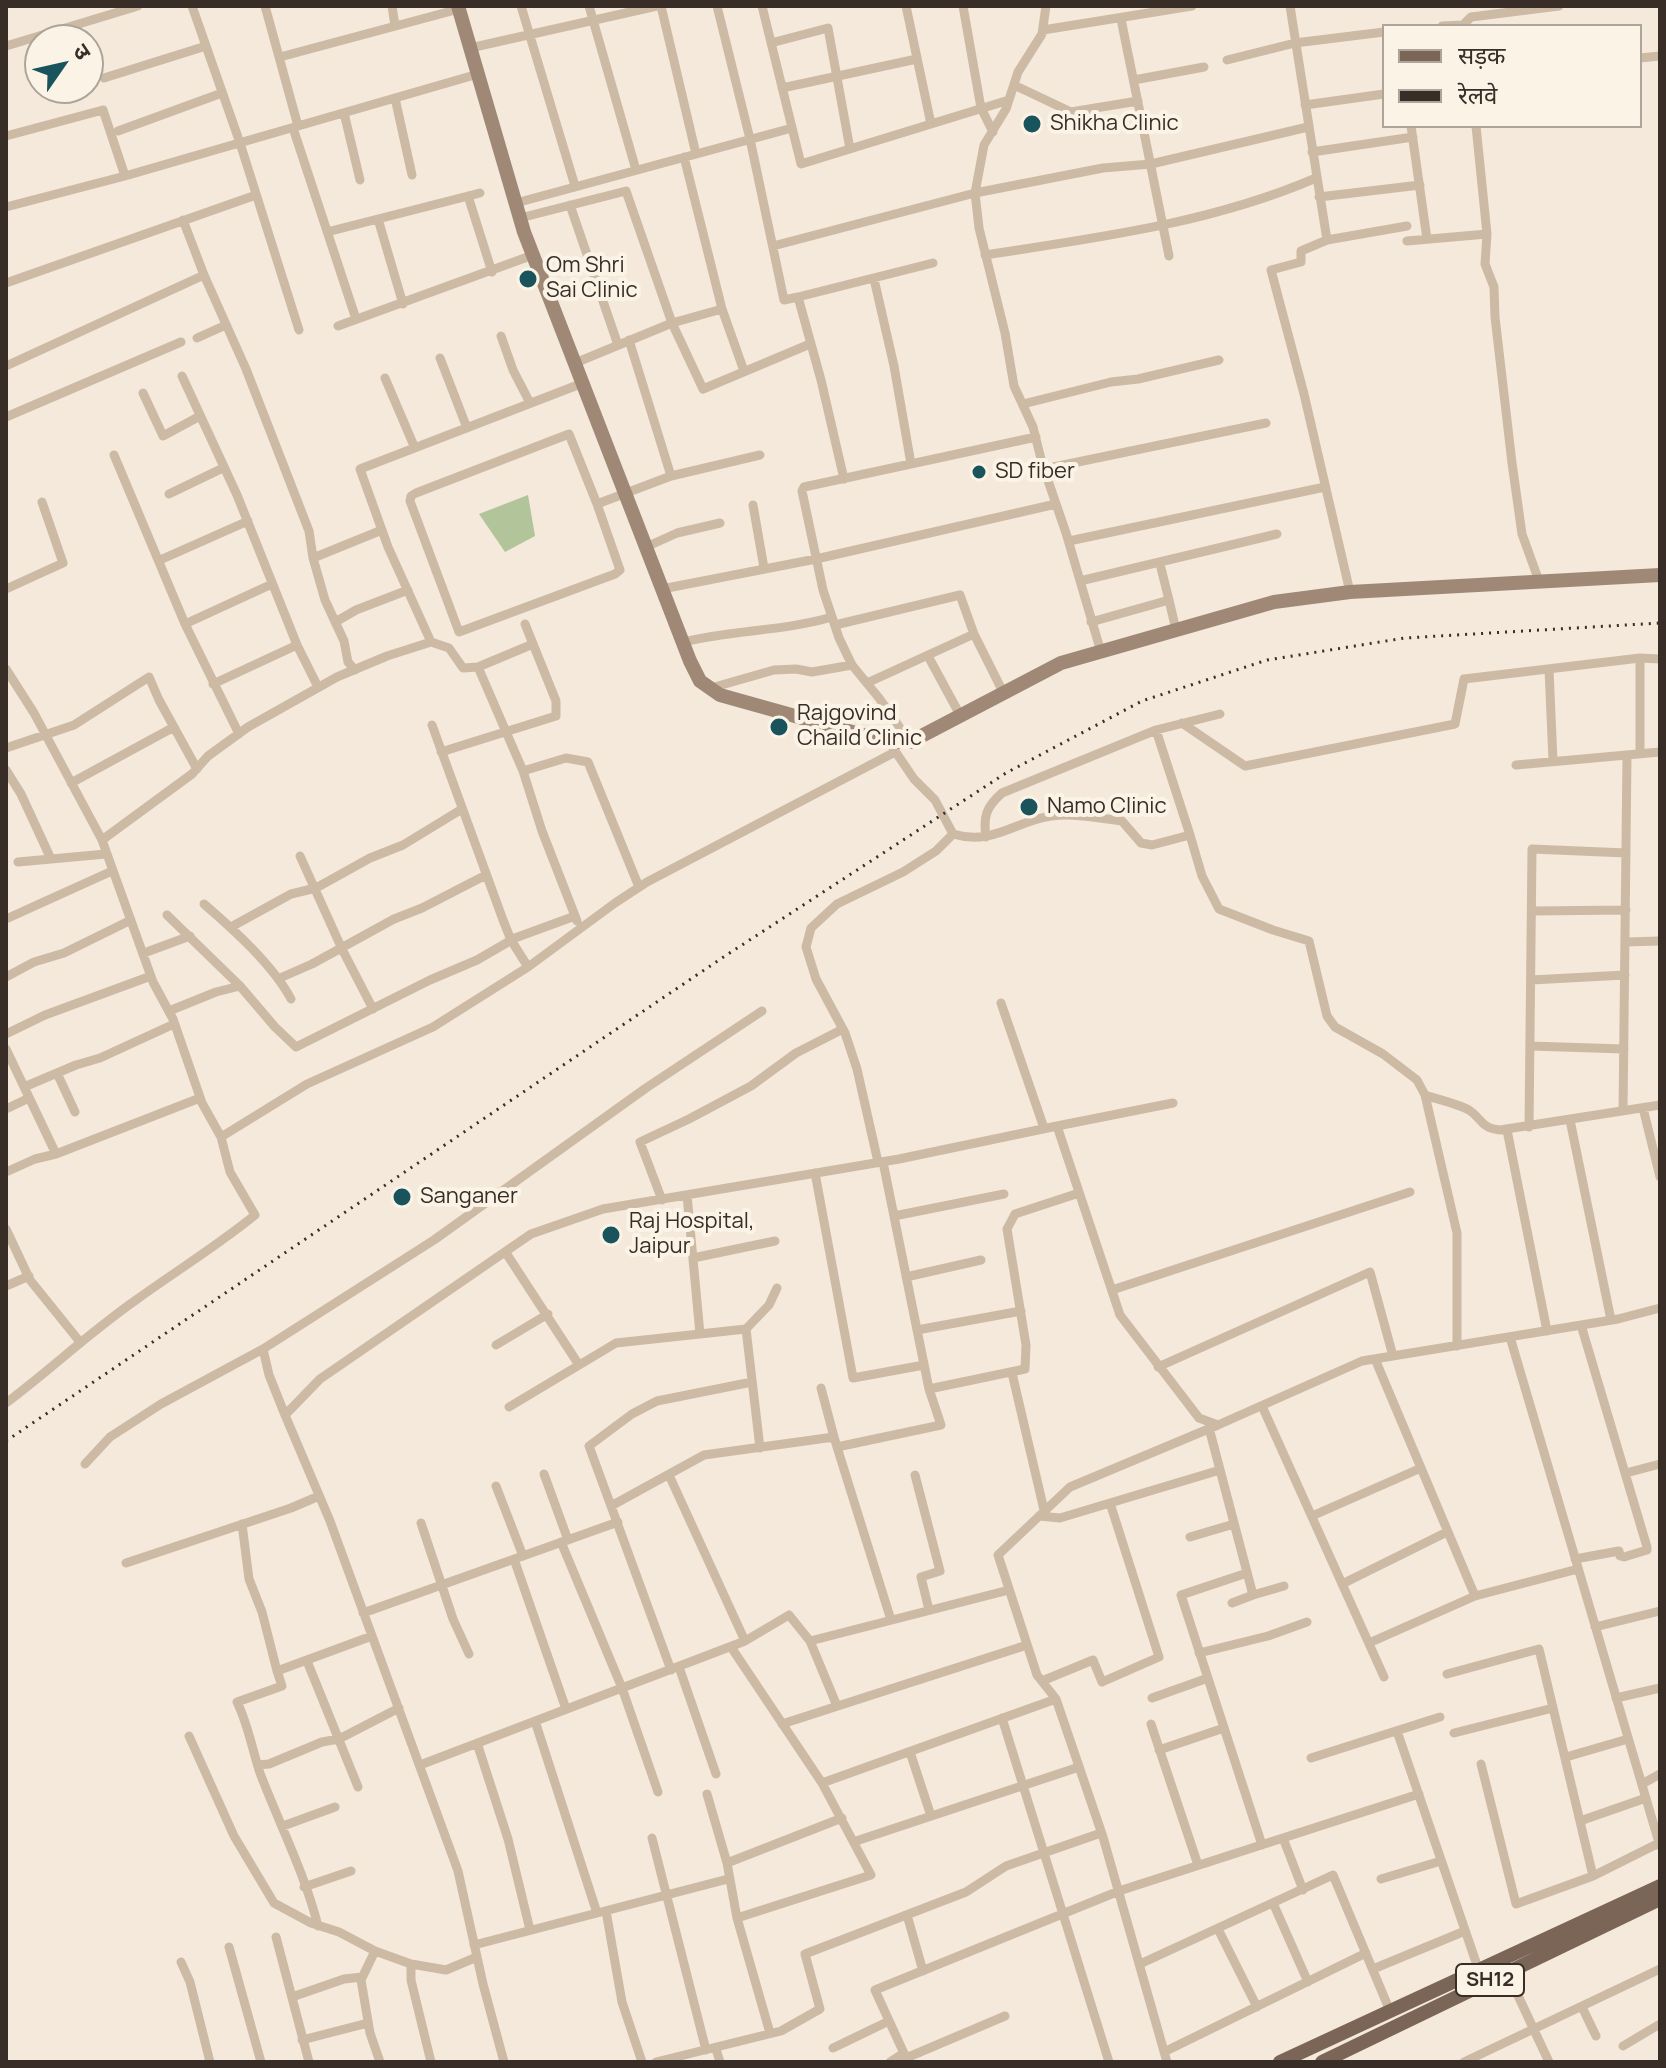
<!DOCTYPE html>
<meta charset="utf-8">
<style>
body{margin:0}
#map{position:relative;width:1666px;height:2068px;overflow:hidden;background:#f4e9da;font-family:Manrope,"Noto Sans Devanagari",sans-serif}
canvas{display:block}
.frame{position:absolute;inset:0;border:8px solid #382d27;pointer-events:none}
.legend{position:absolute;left:1382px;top:24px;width:260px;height:104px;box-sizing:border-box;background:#fbf3e6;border:2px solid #ada49a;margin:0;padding:10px 14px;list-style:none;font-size:24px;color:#382d27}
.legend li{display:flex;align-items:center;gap:16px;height:40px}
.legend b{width:40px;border:2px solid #ada49a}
.north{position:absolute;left:24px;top:24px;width:80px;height:80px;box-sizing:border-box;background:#fbf3e6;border:2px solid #ada49a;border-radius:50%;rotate:56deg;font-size:22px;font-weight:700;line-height:32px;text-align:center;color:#382d27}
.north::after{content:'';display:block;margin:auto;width:28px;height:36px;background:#19535c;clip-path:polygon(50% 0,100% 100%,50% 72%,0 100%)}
</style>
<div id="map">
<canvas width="1666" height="2068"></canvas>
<div class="frame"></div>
<ul class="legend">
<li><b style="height:10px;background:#7b6556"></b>सड़क</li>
<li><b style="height:10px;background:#382d27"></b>रेलवे</li>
</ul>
<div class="north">उ</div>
</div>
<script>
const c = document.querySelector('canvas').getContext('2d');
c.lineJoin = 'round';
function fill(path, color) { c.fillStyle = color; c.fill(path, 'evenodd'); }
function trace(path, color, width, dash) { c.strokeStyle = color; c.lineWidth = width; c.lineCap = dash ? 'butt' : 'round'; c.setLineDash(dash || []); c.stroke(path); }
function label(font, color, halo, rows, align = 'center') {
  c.font = font + ' Manrope,sans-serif'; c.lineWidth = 8; c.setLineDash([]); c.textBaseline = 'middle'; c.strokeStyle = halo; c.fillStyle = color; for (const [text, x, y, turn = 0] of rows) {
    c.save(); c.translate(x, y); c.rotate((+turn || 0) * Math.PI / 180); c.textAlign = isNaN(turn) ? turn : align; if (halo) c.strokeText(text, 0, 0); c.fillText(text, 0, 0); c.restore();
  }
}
fill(new Path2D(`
 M528,495L535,536L505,552L479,514Z`), '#b2c499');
trace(new Path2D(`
 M192,6L240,143L299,330
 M265,6L298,126
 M392,6L395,26
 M521,6L575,186
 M589,6L636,170
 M661,6L696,154
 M717,6L750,139L784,300L798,297
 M762,6L801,164L1009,100
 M906,6L931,124
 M963,6L981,108L993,132
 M1046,6L1042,34L1018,72L1006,109L984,145L975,193L979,228L1005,333L1014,386L1033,427L1042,463L1066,533L1101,652
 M1290,6L1327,240L1301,251V262L1271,270L1304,394L1350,592
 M1121,19L1169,256
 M1442,26L1463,25L1471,17L1559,6
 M1043,30L1192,6
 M771,43L828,28L850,149
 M6,46L138,6
 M470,48L657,6
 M280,57L459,9
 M1640,58L1660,56
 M1227,60L1295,43L1384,32
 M104,78L206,46
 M1134,80L1204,67
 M1014,85L1071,112L1138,101
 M782,88L917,59
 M395,98L412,175
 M1305,105L1384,94
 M344,113L360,180
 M1411,126L1427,239
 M1476,126L1487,234L1485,264L1494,287L1495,317L1512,463L1522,534L1539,581
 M293,128L356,319
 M118,131L222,93
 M6,136L103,110L125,176
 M1312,152L1413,137
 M684,157L722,309L744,371
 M468,196L492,272
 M1319,197L1420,185
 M516,203L792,128
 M570,205L618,345
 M6,207L125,176L478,74
 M520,218L626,191L672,323L703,389L810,344
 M378,219L403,304
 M327,232L480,193
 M1327,240L1407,226
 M1407,241L1487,234
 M773,246L975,193L1103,168L1151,164L1308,127
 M985,255C1096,238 1212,223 1316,178
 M204,275L246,369L309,531L313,558L325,600L344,641L348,662L355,670
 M874,279L894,366L911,464
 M6,283L256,195
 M338,326L533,255
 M501,336L513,370L530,403
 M197,338L226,325
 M629,340L671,476
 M440,358L467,428
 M575,363L672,323L722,309
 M6,366L204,275L183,220
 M182,376L237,495L297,645L318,687
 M385,378L414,446
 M143,393L163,436L200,416
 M1023,404L1111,382L1138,379L1219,360
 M6,417L181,342
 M114,455L185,624L239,734
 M1044,469L1266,423
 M844,479L821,380L798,297L933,263
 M169,494L223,468
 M597,504L620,570L615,574L459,632L410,501L411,496L416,493L569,434L597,504L671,476L760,455
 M753,505L764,568
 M1069,541L1325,487
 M646,547L677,533L720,523
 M313,558L382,530
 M160,560L248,521
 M1080,581L1277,534
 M6,589L63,563L42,502
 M662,589L816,559L1056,504
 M1169,600L1176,630
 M337,621L356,610L408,590
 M1091,622L1169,600L1161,568
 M185,624L272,584
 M835,625L960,595L974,634L1003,692
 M431,642L449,648L463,668L478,667L533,644
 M683,642C732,630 784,631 832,617
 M928,656L960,715
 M1640,658V754
 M478,667L523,771L542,831L577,921
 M6,669L34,713L102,840L153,982L173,1019L202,1103L221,1137L307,1084L433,1027L528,967L615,903L647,882L895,752
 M1549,669L1553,761
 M867,683L974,634
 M213,684L297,645
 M711,688L774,670L796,669L812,672L852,665
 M1182,723L1245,766L1455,724L1464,679L1640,658L1660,659
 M432,725L503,920L511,940L528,967
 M1156,730L1190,835
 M910,742L879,698L852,665L839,638L823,590L802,491L804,487L1036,437
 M6,748L74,725L149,677L159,700L197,769
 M441,752L556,716V701L525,624
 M1516,765L1660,752
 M6,770L21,794L51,859
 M523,771L566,758L588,762L639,887
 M71,783L174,727
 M953,834C993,846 1015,821 1051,816C1074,813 1099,818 1122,821L1141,843L1152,845L1190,835L1202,876L1219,909L1273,930L1309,941L1327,1016L1335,1027L1383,1054L1417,1080L1425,1095L1457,1233V1346
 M986,837C983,817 986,807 1002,793L1156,730L1220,714
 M102,840L192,774L208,756L248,727L337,677L387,656L431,642L388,547L360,469L583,383
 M300,856L342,949L373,1009
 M18,862L106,854
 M204,904C233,929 273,965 291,999
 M1532,911L1626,910
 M167,915L240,986L275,1027L296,1047L430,980L477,960L515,938L575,916
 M6,919L112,871
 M231,927L291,894L316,888L370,858L403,845L462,809
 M1625,942L1660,941
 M144,953L190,936
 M6,977L34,962L64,953L131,920
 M280,978L312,964L394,919L422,908L486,875
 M1531,980L1625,975
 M1001,1003L1044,1128
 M169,1011L216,992L240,986
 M6,1034L45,1015L151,976
 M1530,1046L1624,1049
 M6,1049L56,1154L200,1098
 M57,1073L75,1112
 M24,1087L76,1065L100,1058L174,1024
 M1425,1095C1439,1100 1456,1103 1469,1110C1482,1118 1480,1128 1500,1130L1660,1105
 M1643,1108L1660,1177
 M6,1109L29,1098
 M1623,1111L1627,755
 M1570,1120L1611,1320
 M1057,1126L1173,1103
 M1529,1127L1532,849L1626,853
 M1507,1130L1547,1331
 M878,1162L857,1069L845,1033L816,979L806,947L811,928L837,904L903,872L936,851L953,834L935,800L914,779L893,748
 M6,1172L35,1159L56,1154
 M815,1173L853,1378L924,1365
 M687,1195L700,1334
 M662,1200L640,1142L689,1119L751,1086L796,1053L843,1029
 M894,1216L1004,1194
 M6,1229L30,1280L80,1342
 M506,1253L579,1365
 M693,1258L775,1241
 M906,1277L981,1260
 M6,1286L29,1276
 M1112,1290L1410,1192
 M746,1329L760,1448
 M917,1330L1021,1311
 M1510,1337L1660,1846
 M496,1345L548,1314
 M1375,1359L1475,1596
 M1158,1367L1370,1272L1393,1356
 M1012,1373L1044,1510
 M821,1388L834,1437
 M929,1389L1025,1369L1026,1345L1007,1229L1015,1214L1079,1193
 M6,1403C50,1370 90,1332 136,1300C176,1271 217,1246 255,1215L230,1172L221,1137
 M1262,1406L1384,1677
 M509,1407L616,1343L746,1329L769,1305L777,1288
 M285,1415L269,1375L263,1349L434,1240L646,1088L762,1011
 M1209,1428L1253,1595L1284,1586
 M837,1447L891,1620
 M85,1464L110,1437L161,1404L263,1349
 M1626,1473L1660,1464
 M544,1474L568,1540
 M669,1475L745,1641
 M915,1475L940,1571L921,1577L929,1610
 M496,1486L523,1556
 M611,1506L589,1446L632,1414L657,1401L752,1382
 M1039,1516L1060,1518L1220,1470
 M1312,1516L1421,1468
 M421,1523L453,1619L469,1654
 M242,1524L249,1579L262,1612L277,1671L372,1636
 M1190,1537L1234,1524
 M561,1542L622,1688L658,1792
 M514,1559L566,1709
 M1575,1559L1619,1551L1620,1556L1624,1557L1647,1550V1547L1581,1325
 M126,1563L291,1508L319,1496
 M1247,1573L1181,1595L1262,1845
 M1342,1584L1447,1532
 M1232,1603L1253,1595
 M363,1613L618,1522
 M1595,1627L1660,1611
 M810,1641L1009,1590
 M1369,1643L1475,1596L1578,1569
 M731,1647L822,1783L871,1875L737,1918
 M1199,1653L1268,1636L1307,1622
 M307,1661L358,1787
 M679,1667L716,1774
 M671,1670L611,1506L704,1455L834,1437L837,1447L941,1425L929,1389L883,1162
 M277,1671L282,1686L237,1702C248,1724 252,1749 260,1773C279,1823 305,1874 318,1926
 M1447,1674L1539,1649L1593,1876
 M1042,1681L1093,1660L1102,1682L1159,1657L1110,1503
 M1152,1698L1208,1678
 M1616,1698L1660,1688
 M1002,1718L1109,2062
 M535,1721L597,1913
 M782,1724L1027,1645
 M1151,1724L1198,1865
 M1397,1731L1479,1971
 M1454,1733L1553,1708
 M189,1736L234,1836L274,1903L311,1923L339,1932L375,1951L411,1964L446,1970L477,1957
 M477,1743L508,1839L530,1930
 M1159,1750L1224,1728
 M910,1752L931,1816
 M1566,1757L1628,1739
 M1311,1758L1440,1717
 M1481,1764L1516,1904L1593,1876L1659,1843
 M258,1765L269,1764L322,1742L339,1739L399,1708
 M420,1765L745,1641L789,1615L810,1641L837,1706
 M822,1783L1056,1699
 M1642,1784L1660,1774
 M707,1794L727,1863L737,1918L770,2033
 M1580,1821L1646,1798
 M283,1826L335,1807
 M652,1838L706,2050
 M1283,1838L1303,1890
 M856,1841L1079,1767
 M727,1863L842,1818
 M1381,1879L1441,1861
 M304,1887L351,1871
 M1273,1903L1308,1982
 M606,1911L622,2002L642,2062
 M907,1915L923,1971
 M1218,1929L1257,2007
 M276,1937L309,2062
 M474,1945L728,1879
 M229,1947L261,2062
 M375,1951L361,1980L370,2033L380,2062
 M181,1962L190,1982L210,2062
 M411,1964V1980L431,2062
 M1140,1964L1333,1875L1390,2011
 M1373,1969L1465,1931
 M1507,1972L1549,2062
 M292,1997L344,1979L362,1977
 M1582,2007L1596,2036
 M302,2040L368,2023
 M1623,2046L1660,2024
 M833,2048L889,2021
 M716,2049L720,2062
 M1164,2052L1366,1953
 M906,2058L1005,2016
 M504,2062L483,1984L458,1871L330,1521L285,1415L320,1379L531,1234L603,1209L899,1159L1057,1126L1120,1315L1199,1418L1218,1425L1362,1361L1618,1319L1660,1308
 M656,2062L781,2031L820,2009L805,1954L966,1892L1006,1866L1101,1833
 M890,2062L904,2053
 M908,2062L875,1990L1119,1891L1419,1794
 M1167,2062L1103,1837L1056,1699L1037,1675L998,1555L1070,1487L1218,1425
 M1464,2062L1660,1969`), '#cdbaa5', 9);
trace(new Path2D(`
 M458,6L524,232L690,661L700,681L720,695L888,742H910L1061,663L1274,602L1350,592L1660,575`), '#a08876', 14);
trace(new Path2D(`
 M1280,2062L1660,1886
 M1322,2062L1660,1899`), '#7b6556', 14);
trace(new Path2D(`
 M6,1441L722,958L1006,773L1142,701L1267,660L1405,638L1660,623`), '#382d27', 3, [2, 6]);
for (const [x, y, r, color] of [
 [1032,124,10,"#19535c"],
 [528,279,10,"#19535c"],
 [979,472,8,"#19535c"],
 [779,727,10,"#19535c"],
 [1029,807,10,"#19535c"],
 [402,1197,10,"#19535c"],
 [611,1235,10,"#19535c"]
]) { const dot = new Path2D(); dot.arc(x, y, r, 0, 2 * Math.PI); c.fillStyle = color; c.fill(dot); trace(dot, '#fbf3e6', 3); }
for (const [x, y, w] of [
 [1490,1980,68]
]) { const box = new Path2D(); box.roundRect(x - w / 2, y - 16, w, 32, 6); c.fillStyle = '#fbf3e6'; c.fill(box); trace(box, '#382d27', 2); }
label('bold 20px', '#382d27', null, [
 ["SH12",1490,1980]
]);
label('22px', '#382d27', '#fbf3e6', [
 ["Shikha Clinic",1050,124],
 ["Om Shri",546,266],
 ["Sai Clinic",546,291],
 ["SD fiber",995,472],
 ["Rajgovind",797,714],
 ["Chaild Clinic",797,739],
 ["Namo Clinic",1047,807],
 ["Sanganer",420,1197],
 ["Raj Hospital,",629,1222],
 ["Jaipur",629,1247]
], 'left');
</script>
